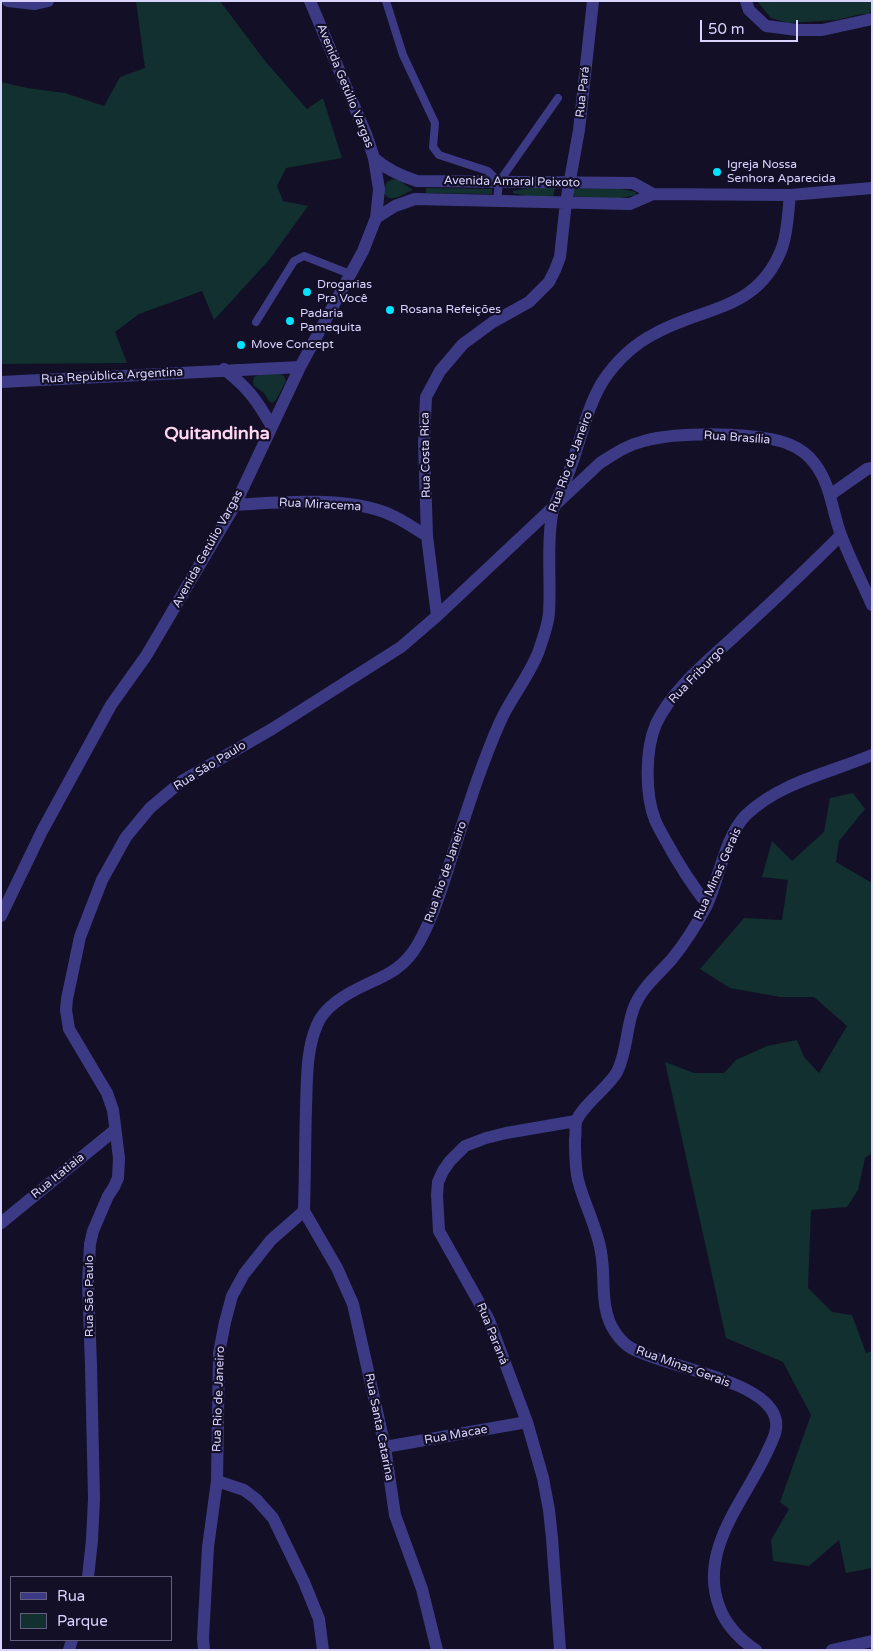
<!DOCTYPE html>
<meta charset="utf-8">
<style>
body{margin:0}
#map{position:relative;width:873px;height:1651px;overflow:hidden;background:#130f26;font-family:"Varela Round",sans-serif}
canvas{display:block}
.frame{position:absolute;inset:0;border:2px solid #d9d4ff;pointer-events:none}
.legend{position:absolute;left:10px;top:1576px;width:162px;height:65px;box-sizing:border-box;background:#130f26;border:1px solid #625e7d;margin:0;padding:6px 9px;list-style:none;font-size:15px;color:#d9d4ff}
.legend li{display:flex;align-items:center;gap:10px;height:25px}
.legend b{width:25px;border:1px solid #625e7d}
.scale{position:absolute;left:700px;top:20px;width:98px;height:22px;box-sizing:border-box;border:2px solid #d9d4ff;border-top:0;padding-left:6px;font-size:15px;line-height:18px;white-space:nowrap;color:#d9d4ff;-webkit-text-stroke:4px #130f26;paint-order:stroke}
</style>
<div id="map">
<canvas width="873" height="1651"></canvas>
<div class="frame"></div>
<ul class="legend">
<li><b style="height:6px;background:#3d3a85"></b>Rua</li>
<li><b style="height:14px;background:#12302f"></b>Parque</li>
</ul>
<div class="scale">50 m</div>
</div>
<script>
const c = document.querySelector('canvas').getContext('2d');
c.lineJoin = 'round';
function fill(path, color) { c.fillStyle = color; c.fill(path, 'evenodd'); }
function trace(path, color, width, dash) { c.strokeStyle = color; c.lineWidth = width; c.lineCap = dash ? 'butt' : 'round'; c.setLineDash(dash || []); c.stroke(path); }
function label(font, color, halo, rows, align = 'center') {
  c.font = font + ' "Varela Round",sans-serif'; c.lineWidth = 4.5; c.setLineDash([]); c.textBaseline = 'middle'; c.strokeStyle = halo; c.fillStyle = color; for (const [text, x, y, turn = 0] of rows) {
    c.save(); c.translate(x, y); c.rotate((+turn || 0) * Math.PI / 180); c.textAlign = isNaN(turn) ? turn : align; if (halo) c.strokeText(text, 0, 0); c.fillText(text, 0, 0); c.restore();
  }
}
fill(new Path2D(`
 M136,1H220L265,61L307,109L323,98L342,158L286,168L277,186L283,201L308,206L269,260L214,320L202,291L139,314L115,332L127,363L1,364V82L27,88L65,93L104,106L120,77L145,68Z
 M757,1H872V8L869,14H862L836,20L788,23L771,18Z
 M393,179L398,180L413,190C403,194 389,206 383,191L387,182Z
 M555,187L553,197L528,196L513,193V191L529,188Z
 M426,188L492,189V194L426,193Z
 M617,188L636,192V195L616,199L572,196L573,189Z
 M279,373L284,376L286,381L276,400L272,403L269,401L264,393L254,386L253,381L254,377L260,374Z
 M853,793L865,809L839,841L836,862L872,883V1153L865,1158L858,1190L847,1207L811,1210L808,1288L832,1312L852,1315L866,1353L872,1351V1568L846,1573L839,1540L809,1566L773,1561L771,1540L789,1509L780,1502L811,1415L783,1362L726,1338L665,1062L694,1073H724L736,1060L767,1046L797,1040L804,1057L819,1073L847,1026L814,997H780L730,988L700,969L744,918L782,920L788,880L762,877L772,841L792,861L824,832L830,798Z`), '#12302f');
trace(new Path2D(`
 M386,1L403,55L435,123L433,147L439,155L488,171L499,182
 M497,201L499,182L558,98
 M256,322L294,261L304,256L350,274`), '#3d3a85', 8);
trace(new Path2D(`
 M8,1L35,4L48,1
 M746,1L749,10L766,26L797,30H822L872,19
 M374,158C387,170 401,176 417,181L633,183L653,194
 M376,218L395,206L415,199L630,204L653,194L790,195L872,188
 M224,369C248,388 256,399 271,425
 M1,382L300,367
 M830,495L867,469L872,468
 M235,505C279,502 350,496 391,515C403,520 415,529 427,536
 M437,616L427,536L424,442L426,397L440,371L463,344L493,322L529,302L549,282L555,270L560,257L566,202L579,130L593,1
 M707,904C691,884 678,863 666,841C662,834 658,827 655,820C645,794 645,750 656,724C673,688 708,661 737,634C772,602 807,569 841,535
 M1,916L42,831L111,705L146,656L235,505L300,367L363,251L376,218L379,189L374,158L366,134L310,1
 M304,1211L337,1268L353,1304L385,1447L395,1515L422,1589L437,1650
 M1,1223L115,1130
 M385,1447L527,1422
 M217,1481L244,1490L256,1499L273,1518L304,1582L319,1619L323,1650
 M88,1577L92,1540L94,1499L91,1365L88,1284L90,1244L93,1231L108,1196L114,1187L118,1178L119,1158L113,1110L107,1093L69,1029L66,1010L67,999L80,937L102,880L126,837L150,808L182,781L272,729L401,647L437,616L600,463C614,454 627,445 644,441C677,432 760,431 791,445C801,449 809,456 815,464C831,485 832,511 841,535C850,559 862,582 872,605
 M69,1650L72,1640
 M204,1650L203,1638L208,1547L217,1481L219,1353L225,1322L232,1296L244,1274L271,1240L304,1211C305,1177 305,1142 306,1108C307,1081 306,1050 317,1025C321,1015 328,1008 336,1002C366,978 397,981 418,944C434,916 443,884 453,853C467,810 481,765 500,722C510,699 528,678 538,653C542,641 548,626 549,613C551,583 547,552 551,522C552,505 561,493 567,477C580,446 585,410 603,381C617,360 634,344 656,333C705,306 758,311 782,248C788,231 788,212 790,195
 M560,1650L552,1538L549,1510L543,1478L527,1422L489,1320L439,1231L437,1195L438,1182L443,1171L450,1161L465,1146L486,1138L506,1133L576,1121
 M756,1650C740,1640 725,1624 719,1606C698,1549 746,1499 768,1450C773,1439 779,1429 775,1417C763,1379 664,1367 631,1348C624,1344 619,1338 615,1332C599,1309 606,1278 601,1252C597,1227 584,1204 578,1180C575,1167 575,1152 575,1139C576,1134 575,1126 576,1122C581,1106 608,1088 617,1072C627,1052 626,1030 633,1010C640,989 658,975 672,959C685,943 697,924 707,905C719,879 725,836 746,815C780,782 830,773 872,755
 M832,1650L872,1641`), '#3d3a85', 12);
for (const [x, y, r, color] of [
 [717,172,5,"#00e5ff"],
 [307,292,5,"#00e5ff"],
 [390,310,5,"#00e5ff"],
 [290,321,5,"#00e5ff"],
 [241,345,5,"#00e5ff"]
]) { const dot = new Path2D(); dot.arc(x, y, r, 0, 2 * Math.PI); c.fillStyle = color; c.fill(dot); trace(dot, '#130f26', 2); }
label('12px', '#d9d4ff', '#130f26', [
 ["Avenida Getúlio Vargas",345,86,68],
 ["Rua Pará",583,92,-84],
 ["Avenida Amaral Peixoto",512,182,1],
 ["Rua República Argentina",112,376,-3],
 ["Rua Brasília",737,438,4],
 ["Rua Costa Rica",426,455,-91],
 ["Rua Rio de Janeiro",571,462,-70],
 ["Rua Miracema",320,505,3],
 ["Avenida Getúlio Vargas",208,549,-61],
 ["Rua Friburgo",697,675,-46],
 ["Rua São Paulo",210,766,-32],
 ["Rua Rio de Janeiro",446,872,-71],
 ["Rua Minas Gerais",718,874,-66],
 ["Rua Itatiaia",58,1176,-39],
 ["Rua São Paulo",90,1296,-90],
 ["Rua Paraná",492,1334,68],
 ["Rua Minas Gerais",683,1367,20],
 ["Rua Rio de Janeiro",219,1399,-88],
 ["Rua Santa Catarina",379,1427,79],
 ["Rua Macae",456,1435,-10]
]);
label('12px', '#d9d4ff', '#130f26', [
 ["Igreja Nossa",727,165],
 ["Senhora Aparecida",727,179],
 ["Drogarias",317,285],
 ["Pra Você",317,299],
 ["Rosana Refeições",400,310],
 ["Padaria",300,314],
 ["Pamequita",300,328],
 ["Move Concept",251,345]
], 'left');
label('bold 18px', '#ffd6f0', '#130f26', [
 ["Quitandinha",217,434]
]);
</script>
